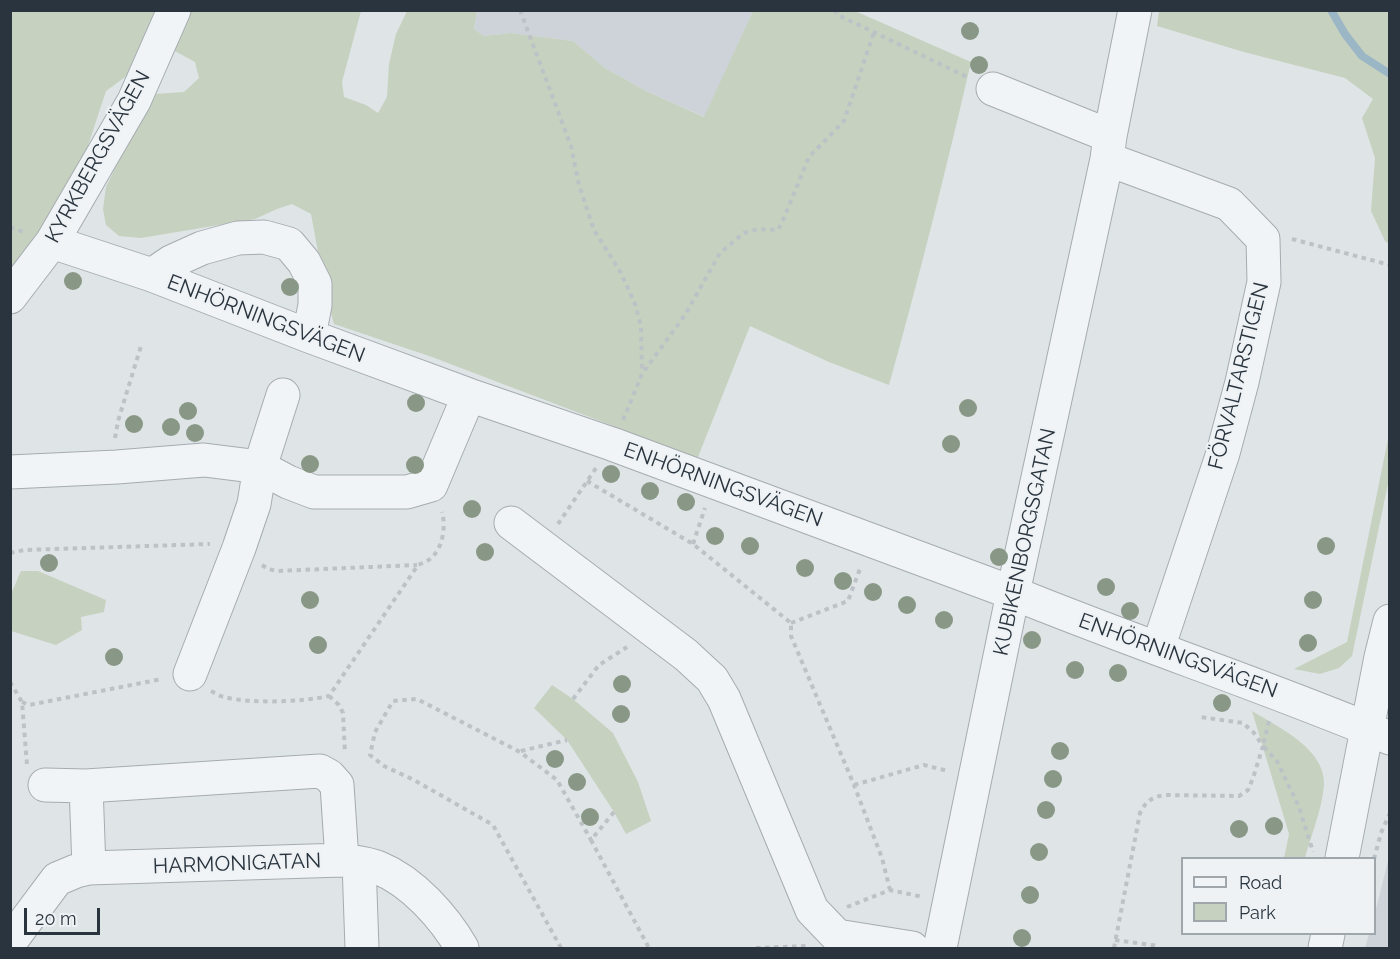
<!DOCTYPE html>
<meta charset="utf-8">
<style>
body{margin:0}
#map{position:relative;width:1400px;height:959px;overflow:hidden;background:#dfe4e7;font-family:Raleway,sans-serif}
canvas{display:block}
.frame{position:absolute;inset:0;border:12px solid #29343e;pointer-events:none}
.legend{position:absolute;left:1181px;top:857px;width:195px;height:78px;box-sizing:border-box;background:#eef2f5;border:2px solid #9fa6ac;margin:0;padding:8px 10px;list-style:none;font-size:18px;color:#29343e}
.legend li{display:flex;align-items:center;gap:12px;height:30px}
.legend b{width:30px;border:2px solid #9fa6ac}
.scale{position:absolute;left:24px;top:908px;width:76px;height:27px;box-sizing:border-box;border:3px solid #29343e;border-top:0;padding-left:8px;font-size:18px;line-height:21px;white-space:nowrap;color:#29343e;-webkit-text-stroke:4px #eef2f5;paint-order:stroke}
</style>
<div id="map">
<canvas width="1400" height="959"></canvas>
<div class="frame"></div>
<ul class="legend">
<li><b style="height:8px;background:#f1f4f6"></b>Road</li>
<li><b style="height:16px;background:#c7d1c0"></b>Park</li>
</ul>
<div class="scale">20 m</div>
</div>
<script>
const c = document.querySelector('canvas').getContext('2d');
c.lineJoin = 'round';
function fill(path, color) { c.fillStyle = color; c.fill(path, 'evenodd'); }
function trace(path, color, width, dash) { c.strokeStyle = color; c.lineWidth = width; c.lineCap = dash ? 'butt' : 'round'; c.setLineDash(dash || []); c.stroke(path); }
function label(font, color, halo, rows, align = 'center') {
  c.font = font + ' Raleway,sans-serif'; c.lineWidth = 4.5; c.setLineDash([]); c.textBaseline = 'middle'; c.strokeStyle = halo; c.fillStyle = color; for (const [text, x, y, turn = 0] of rows) {
    c.save(); c.translate(x, y); c.rotate((+turn || 0) * Math.PI / 180); c.textAlign = isNaN(turn) ? turn : align; if (halo) c.strokeText(text, 0, 0); c.fillText(text, 0, 0); c.restore();
  }
}
fill(new Path2D(`
 M477,11H753L705,117L646,91L605,68L573,41L510,33L484,36L474,29Z
 M1389,857V948H1365L1369,934H1374L1375,913Z`), '#cdd3d9');
fill(new Path2D(`
 M11,11H157L132,72L106,91L79,173L11,277Z
 M190,11H361L342,82L344,97L366,105L378,113L387,97L389,64L396,34L407,11H477L474,29L484,36L510,33L573,41L605,68L646,91L704,117L753,11H855L971,62C946,170 919,278 889,385L829,362L750,326L696,462L608,424L432,357L334,324L326,295L311,214L292,204L277,209L255,219L141,238L119,236L106,225L103,209L106,187L145,106L155,94L184,92L199,78L195,62L173,50Z
 M1159,11H1389V244L1385,241L1371,211L1375,158L1362,118L1373,99L1345,78L1244,52L1157,26Z
 M1389,434V479L1352,656L1339,668L1320,674L1294,669L1347,642Z
 M21,571H38L106,600L104,612L81,617L82,630L56,645L11,631V594Z
 M552,685L573,699L613,733L638,782L651,821L626,834L614,812L567,740L534,708Z
 M1252,711C1278,727 1326,749 1324,785C1322,810 1311,835 1305,858H1284L1289,834Z`), '#c7d1c0');
trace(new Path2D(`
 M1331,10L1345,34L1362,56L1390,74`), '#9bb7c6', 8);
const minor = new Path2D(`
 M993,89L1110,136
 M1107,159L1229,204L1263,239L1264,282L1242,382L1223,453L1158,648
 M52,242L152,275L309,336L469,395L612,444L1013,593C1138,644 1266,686 1390,738
 M152,275L171,262L202,248L238,238L264,237L289,244L304,262L315,284V305L309,336
 M10,297L52,242L134,101L174,10
 M10,472L117,467L204,460L260,467L288,482L314,492H407L431,485L469,395
 M511,523L686,655L712,679L724,699L812,910L837,936L912,948
 M190,674L239,548L254,504L260,467L283,395
 M45,785L86,786L320,771L329,776L337,785L342,860
 M86,786L89,868
 M1342,858L1381,657L1390,621
 M359,863L362,948
 M10,942L57,879L76,871L89,868L342,860C354,862 368,863 379,868C413,882 444,917 462,948
 M940,948L1013,593L1107,159L1110,136L1135,10
 M1325,948L1328,934`);
trace(minor, '#a5acb1', 35);
trace(new Path2D(`
 M520,10L571,146L579,185L594,230L621,273L635,304L641,326L642,373
 M834,10L838,15L967,77
 M10,227L24,232
 M1292,239L1390,265
 M623,420L642,374L685,315L720,253L744,233L758,229L778,230L783,220L809,157L844,121L874,32
 M115,438L118,421L141,346
 M587,481L693,544L791,623V636L854,785L882,858L890,890
 M558,524L596,468
 M693,544L705,508
 M10,553L24,550L210,544
 M262,565L268,569L277,571L417,565
 M791,623L848,601L861,566
 M10,682L22,702L27,765
 M211,691C215,693 219,696 224,697C251,704 302,702 329,696L418,565C423,563 428,561 431,558C443,548 446,526 442,512
 M329,696L339,705L343,713L345,753
 M573,699L599,665L627,647
 M22,702L29,705L162,679
 M1269,721L1263,746L1277,761L1299,807L1313,852
 M521,751L567,740
 M854,785L924,765L948,771
 M614,812L591,840L649,948
 M1374,859L1381,833L1390,813
 M847,907L890,890L923,897
 M1115,940L1158,946
 M561,948L493,825L414,780L384,766L370,755L375,732L393,701L417,699L520,752L557,780L591,840
 M756,948L806,946
 M1114,948L1140,813C1146,801 1152,797 1165,795L1239,796L1248,790L1253,778L1263,746L1254,733L1243,723L1200,717`), '#bdc2c6', 4, [4.5, 4.5]);
trace(minor, '#f1f4f6', 33);
c.fillStyle = '#899886';
for (const [x, y] of [
 [970,31],
 [979,65],
 [73,281],
 [290,287],
 [416,403],
 [968,408],
 [188,411],
 [134,424],
 [171,427],
 [195,433],
 [951,444],
 [310,464],
 [415,465],
 [611,474],
 [650,491],
 [686,502],
 [472,509],
 [715,536],
 [750,546],
 [1326,546],
 [485,552],
 [999,557],
 [49,563],
 [805,568],
 [843,581],
 [1106,587],
 [873,592],
 [310,600],
 [1313,600],
 [907,605],
 [1130,611],
 [944,620],
 [1032,640],
 [1308,643],
 [318,645],
 [114,657],
 [1075,670],
 [1118,673],
 [622,684],
 [1222,703],
 [621,714],
 [1060,751],
 [555,759],
 [1053,779],
 [577,782],
 [1046,810],
 [590,817],
 [1274,826],
 [1239,829],
 [1039,852],
 [1030,895],
 [1022,938]
]) { c.beginPath(); c.arc(x, y, 9, 0, 2 * Math.PI); c.fill(); }
label('21px', '#29343e', '#eef2f5', [
 ["KYRKBERGSVÄGEN",98,157,-61],
 ["ENHÖRNINGSVÄGEN",266,319,21],
 ["FÖRVALTARSTIGEN",1239,376,-76],
 ["ENHÖRNINGSVÄGEN",723,485,20],
 ["KUBIKENBORGSGATAN",1025,542,-78],
 ["ENHÖRNINGSVÄGEN",1178,656,20],
 ["HARMONIGATAN",237,864,-2]
]);
</script>
